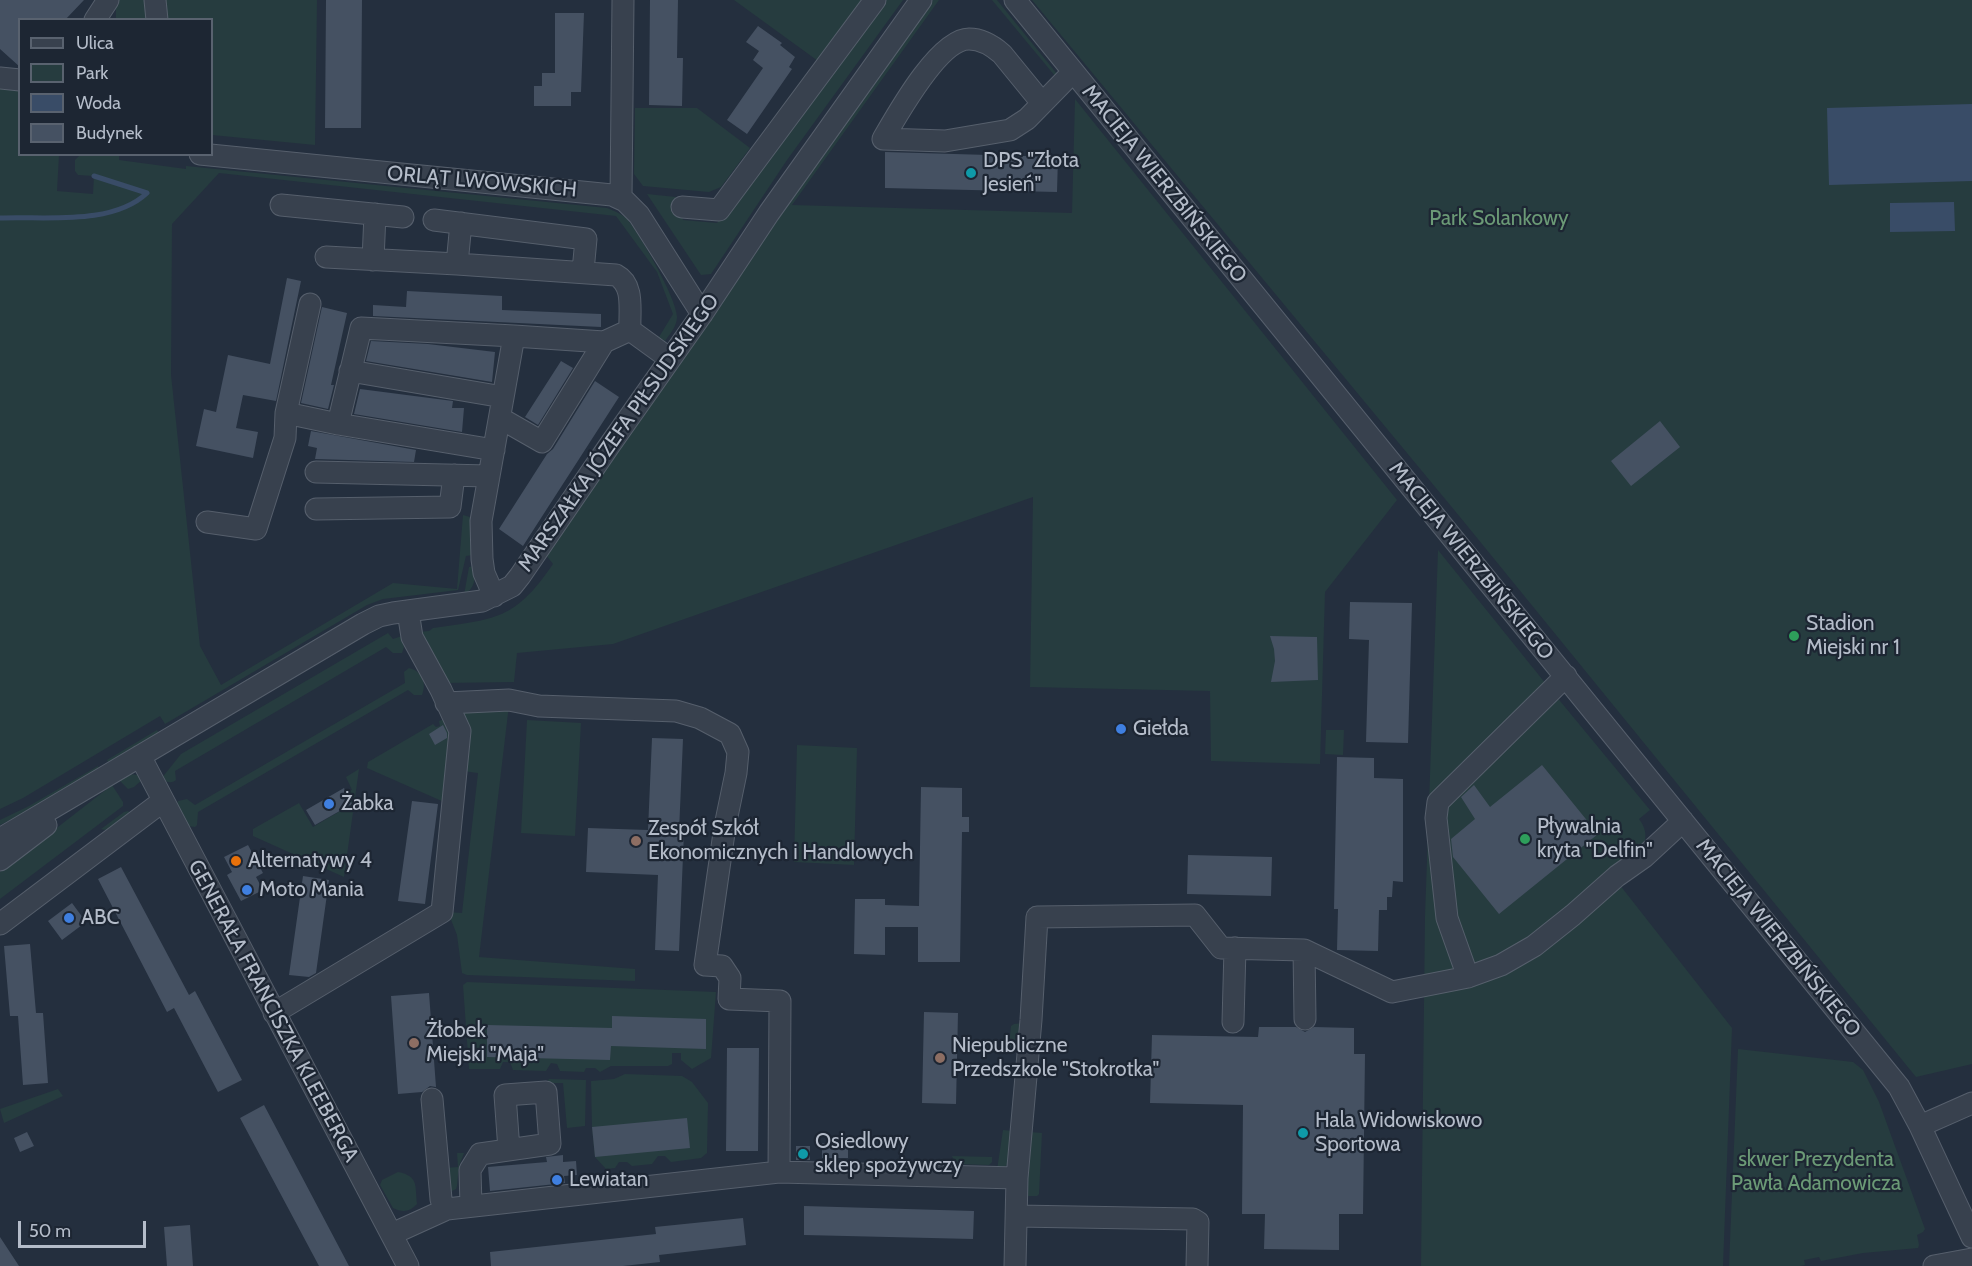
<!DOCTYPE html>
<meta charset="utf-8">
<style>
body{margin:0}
#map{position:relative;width:1972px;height:1266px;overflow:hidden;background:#242f3e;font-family:Cabin,sans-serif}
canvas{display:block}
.legend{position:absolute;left:18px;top:18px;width:195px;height:138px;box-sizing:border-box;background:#1d2633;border:2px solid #59626f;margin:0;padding:8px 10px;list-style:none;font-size:18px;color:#b4bcc9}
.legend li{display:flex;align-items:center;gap:12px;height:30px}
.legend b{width:30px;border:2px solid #59626f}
.scale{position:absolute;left:18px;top:1221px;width:128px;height:27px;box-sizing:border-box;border:3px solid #b4bcc9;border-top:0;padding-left:8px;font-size:18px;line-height:21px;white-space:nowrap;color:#b4bcc9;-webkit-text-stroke:4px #1d2633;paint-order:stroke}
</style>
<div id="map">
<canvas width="1972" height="1266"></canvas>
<ul class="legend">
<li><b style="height:8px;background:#38414e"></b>Ulica</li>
<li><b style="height:16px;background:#263c3f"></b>Park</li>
<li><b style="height:16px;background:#394c67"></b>Woda</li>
<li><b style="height:16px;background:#455162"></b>Budynek</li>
</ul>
<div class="scale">50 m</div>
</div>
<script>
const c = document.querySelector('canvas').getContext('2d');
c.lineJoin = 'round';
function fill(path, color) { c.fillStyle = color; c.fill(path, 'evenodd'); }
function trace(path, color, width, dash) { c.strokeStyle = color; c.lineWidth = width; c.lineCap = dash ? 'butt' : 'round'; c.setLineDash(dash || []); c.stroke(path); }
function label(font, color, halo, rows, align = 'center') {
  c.font = font + ' Cabin,sans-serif'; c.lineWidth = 4.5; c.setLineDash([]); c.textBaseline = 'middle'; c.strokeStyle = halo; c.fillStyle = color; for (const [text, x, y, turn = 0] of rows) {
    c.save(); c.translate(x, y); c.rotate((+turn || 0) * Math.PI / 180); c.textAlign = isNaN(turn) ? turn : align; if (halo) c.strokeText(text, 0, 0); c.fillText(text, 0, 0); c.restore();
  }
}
fill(new Path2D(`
 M116,0H147L149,19H116Z
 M148,0H317L315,145L212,135V20L150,19Z
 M734,0H862L818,61Z
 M879,0H903L787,160L711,274L701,275L647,194L676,197L683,220L717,223Z
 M933,0H939L792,205L1072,213L1075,99L1397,500L1325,592L1320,764L1211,761L1210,691L1030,687L1033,497L613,644L517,653L514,682L442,683L419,632L429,631L433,628C496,619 515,620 553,564L546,555L786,205Z
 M992,0H997L1062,80L1060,82Z
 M1032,0H1972V1064L1916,1077L1460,517Z
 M0,86L19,87L20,154L59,155L57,191L93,194L94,176L78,175L75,171V160L80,155H119V160L186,169V166L607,208C614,211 621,213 627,219C639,233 677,299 677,317C677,326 670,334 665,341L659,337L673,314L657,272L616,216L219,173L172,224L171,375L200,646L221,685L393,583L457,589L463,515L470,517L473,555L466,556L458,590L383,599L367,605L165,724L160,716L23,798L0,809Z
 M635,108H697L750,148L721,187L709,192L643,186L634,174Z
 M1438,550L1546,684L1650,810L1639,819C1658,844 1631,860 1612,875L1732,1028L1723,1266H1421L1425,916Z
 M474,566C476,578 475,588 464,595L469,567Z
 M388,633L393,639L402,636L404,647L402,653H393L386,647L175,771L176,780C171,784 167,782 161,779L181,754Z
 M409,668C422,671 427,683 422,695H414L408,690L198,812L197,825L195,827L187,826L177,804L178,801L187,799L195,805L405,683L404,672Z
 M509,705L479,957L635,969V981L467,975L462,973L457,935L448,912L462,913L478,773L463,771V706Z
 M446,718L451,727L444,802L367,768L368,762L433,724L436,727L440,726L439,721Z
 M527,720L581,723L575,836L521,833Z
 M157,730L159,734L109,764L107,760Z
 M1326,730H1344L1343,755L1325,754Z
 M797,745L857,748L854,865L794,862Z
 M98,766L99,770L31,810L0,825V820L29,806Z
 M359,769L344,877L253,836V829L299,803L313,827L352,804L346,793L352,790L346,777Z
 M129,774L138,775L142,780L134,787L128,789L119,780Z
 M112,785L123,802V806L0,899V872Z
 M128,811L131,814L110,831L101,829L124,812Z
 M467,982L716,992L711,1058L692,1069L681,1060V1053H672V1064L668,1066H611L600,1072L595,1068H586L584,1072L560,1071L557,1064L551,1063L546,1071L513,1070L510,1062H503L500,1069H469L463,985Z
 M1023,1023L1021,1047L1009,1046L1011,1026L1014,1024Z
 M1738,1049L1853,1062L1863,1070L1879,1102L1925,1229L1923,1232L1917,1235L1919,1245L1918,1248L1863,1253L1821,1261L1819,1257L1804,1260L1805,1265L1800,1266H1729Z
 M625,1074L682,1076L692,1082L708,1103L707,1153L701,1158L671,1162L665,1156H658L652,1164L632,1166L627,1162H619L615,1168L606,1169L595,1157L592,1127L591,1081L614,1079Z
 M549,1079L586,1080L585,1126L567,1128L563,1083H546Z
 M58,1089L63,1096L4,1123L0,1109Z
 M1003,1130L1013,1131L1009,1163L1002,1169L997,1170Z
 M1030,1132L1042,1133L1039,1194L1037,1196H1025Z
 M457,1153H464L459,1166L457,1186L456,1189L448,1193L445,1168L458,1167Z
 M952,1156L992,1157V1162L989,1165L956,1164Z
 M398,1172C419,1176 415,1186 417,1204C410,1212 403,1213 393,1208L380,1185L382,1180Z`), '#263c3f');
fill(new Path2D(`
 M1972,104V181L1829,185L1827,108Z
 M1954,202L1955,231L1890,232V203Z`), '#394c67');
trace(new Path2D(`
 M0,218C45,216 112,226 147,193L94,176`), '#394c67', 5);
fill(new Path2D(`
 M0,0H84L65,20H20V67L0,49Z
 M326,0H362L361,128H325Z
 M650,0H678L677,58H683L682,106L649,105Z
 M555,13H584L581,92H571V106H534V86H542V73H555Z
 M758,26L782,43L780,45L795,57L789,67L792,69L747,134L727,120L763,68L753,60L759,51L746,42Z
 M885,152L1058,157L1057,192L885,188Z
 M287,278L301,281L276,401L243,395L236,428L258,432L253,458L196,446L204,409L216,412L228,355L270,364Z
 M407,291L502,296V310L601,314V327L373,316V305L406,307Z
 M322,307L347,313L331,385H334L328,409L301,403Z
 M371,341L428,344L495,352L492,382L366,361Z
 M561,361L573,368L538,425L525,417Z
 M595,381L619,397L523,546L499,529L547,454L553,449Z
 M360,389L453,401L452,408H464L462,432L354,414Z
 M1660,421L1680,447L1631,486L1611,461Z
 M311,431L416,450L414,462L315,459L317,448L308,446Z
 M1350,602L1412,603L1408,743L1366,742L1369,640L1349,639Z
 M1270,636L1317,637L1318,680L1271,682L1275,661L1274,649Z
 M443,725L447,733V738L435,745L429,734Z
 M652,738L683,739L679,832H684L679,951L655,950L658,875L586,872L588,828L648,830Z
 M1337,757L1374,758V778L1403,779V882L1393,881L1392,897H1387V910H1379L1378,951L1337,950L1338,909H1334Z
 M1542,765L1598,834L1499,914L1453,857L1451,839L1475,819L1461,797L1474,785L1490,807Z
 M921,787L962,788V817H969V832H962L960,962H918V927H885V955L854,954L855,899H885V905L919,906Z
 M344,788L352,804L315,825L306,810Z
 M412,801L438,804L425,904L398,901Z
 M248,845L263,873L256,877L263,890L241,901L227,875L232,872L224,857Z
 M1188,855L1272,857L1271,896L1187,894Z
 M121,867L189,995L195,991L242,1080L218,1092L174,1008L167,1012L98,879Z
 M303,876L329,880L316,973L309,977L289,975Z
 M72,903L86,922L62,940L48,921Z
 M30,944L36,1013H43L48,1083L23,1085L18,1016H10L4,946Z
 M429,993L436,1087L430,1086L422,1092L398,1094L391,996Z
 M924,1012L958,1013L956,1104L922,1103Z
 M612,1016L706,1019V1049L611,1046L610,1060L487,1057V1025L612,1028Z
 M1259,1027H1296L1305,1032L1314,1027L1354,1028V1054H1365L1363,1214H1339V1250L1264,1249L1265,1214H1242L1243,1105L1150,1103L1152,1035L1258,1037Z
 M727,1048H759L758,1151H726Z
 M264,1105L349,1266H319L240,1118Z
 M687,1118L690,1148L595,1157L592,1127Z
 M27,1132L34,1146L20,1152L14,1138Z
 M822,1143H848V1158H822Z
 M796,1146H810V1160H796Z
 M563,1155V1162L576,1161L577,1175L564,1176L565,1183L490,1191L488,1167L547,1162L546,1157Z
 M804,1206L974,1211L973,1239L804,1235Z
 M743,1218L746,1245L659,1255L660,1262L623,1266H491L490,1252L656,1234L655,1227Z
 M190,1225L193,1266H167L164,1227Z
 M0,1237L19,1266H0Z`), '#455162');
const minor = new Path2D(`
 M155,0L157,20
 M1015,0L1899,1087L1920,1126L1972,1237
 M95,20L108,0
 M0,78L20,80
 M1042,103L1002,54C993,46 981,39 969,39C939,39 897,115 883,139L945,141L1010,130L1027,119L1073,72
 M200,154L612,195L625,201L639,215L702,314
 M621,198L623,0
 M281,205L403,217
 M682,207L719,210L875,0
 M434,220L586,239L583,271
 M326,257L457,264L616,275C635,285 629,311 630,330
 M373,260L375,214
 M457,264L461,223
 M310,304L286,413L338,424
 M350,371L503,397
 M500,418L542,442L604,342
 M494,450L338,424L361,328L514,336
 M316,472L489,476
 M316,509L450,507L454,475
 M207,522L256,529L285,438L286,413
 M494,596L484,573L482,559L481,521L514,336L604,342L630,330L670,359
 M446,703L509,700L539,706L676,711L700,718L730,734L738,752L736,773L725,826L705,965L722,966L730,978L729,999L780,1001L779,1172
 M140,756L408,1266
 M0,839L363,624L379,616L393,613L482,601L512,586L520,576L609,446L702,314L769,213L921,0
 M0,860L46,825
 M0,924L163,801
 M1304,950L1392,992L1468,977L1501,965L1534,946L1573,915L1617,876L1644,857L1683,821
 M1468,977L1447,918L1436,818L1438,802L1566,676
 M274,1013L442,912L460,731L441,690L412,637L408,611
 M1233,1022L1235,948
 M432,1099L441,1199L444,1210
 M1920,1126L1972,1103
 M471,1206L470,1170L480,1154L550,1144L546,1092L505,1095L509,1150
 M1017,1216L1193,1219L1198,1222L1197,1266
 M392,1234L447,1209L779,1172L1017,1178
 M1015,1266L1017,1178L1031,1020L1037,917L1195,915L1221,948L1304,950L1305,1019
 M1934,1266L1972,1259`);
trace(minor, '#565f6c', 23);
trace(minor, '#38414e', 21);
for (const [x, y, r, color] of [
 [971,173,6,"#0f9aa8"],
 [1794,636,6,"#2e9e5b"],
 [1121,729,6,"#3f7fe0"],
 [329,804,6,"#3f7fe0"],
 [1525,839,6,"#2e9e5b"],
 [636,841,6,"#8d6e63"],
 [236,861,6,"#e8710a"],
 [247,890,6,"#3f7fe0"],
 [69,918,6,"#3f7fe0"],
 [414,1043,6,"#8d6e63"],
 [940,1058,6,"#8d6e63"],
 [1303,1133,6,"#0f9aa8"],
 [803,1154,6,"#0f9aa8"],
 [557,1180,6,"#3f7fe0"]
]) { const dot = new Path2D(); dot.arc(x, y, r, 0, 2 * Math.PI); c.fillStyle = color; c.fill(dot); trace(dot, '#1d2633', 2); }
label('21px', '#b4bcc9', '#1d2633', [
 ["DPS \"Złota",983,161],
 ["Jesień\"",983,185],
 ["Stadion",1806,624],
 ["Miejski nr 1",1806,648],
 ["Giełda",1133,729],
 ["Żabka",341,804],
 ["Pływalnia",1537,827],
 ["kryta \"Delfin\"",1537,851],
 ["Zespół Szkół",648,829],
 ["Ekonomicznych i Handlowych",648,853],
 ["Alternatywy 4",248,861],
 ["Moto Mania",259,890],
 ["ABC",81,918],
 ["Żłobek",426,1031],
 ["Miejski \"Maja\"",426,1055],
 ["Niepubliczne",952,1046],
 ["Przedszkole \"Stokrotka\"",952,1070],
 ["Hala Widowiskowo",1315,1121],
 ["Sportowa",1315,1145],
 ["Osiedlowy",815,1142],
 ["sklep spożywczy",815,1166],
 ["Lewiatan",569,1180]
], 'left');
label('21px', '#b4bcc9', '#1d2633', [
 ["ORLĄT LWOWSKICH",482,182,5],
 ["MACIEJA WIERZBIŃSKIEGO",1164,184,51],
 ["MARSZAŁKA JÓZEFA PIŁSUDSKIEGO",619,433,-55],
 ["MACIEJA WIERZBIŃSKIEGO",1471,561,51],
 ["MACIEJA WIERZBIŃSKIEGO",1778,938,51],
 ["GENERAŁA FRANCISZKA KLEEBERGA",273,1011,62]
]);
label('21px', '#6b9a76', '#1d2633', [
 ["Park Solankowy",1499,219],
 ["skwer Prezydenta",1816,1160],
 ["Pawła Adamowicza",1816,1184]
]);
</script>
